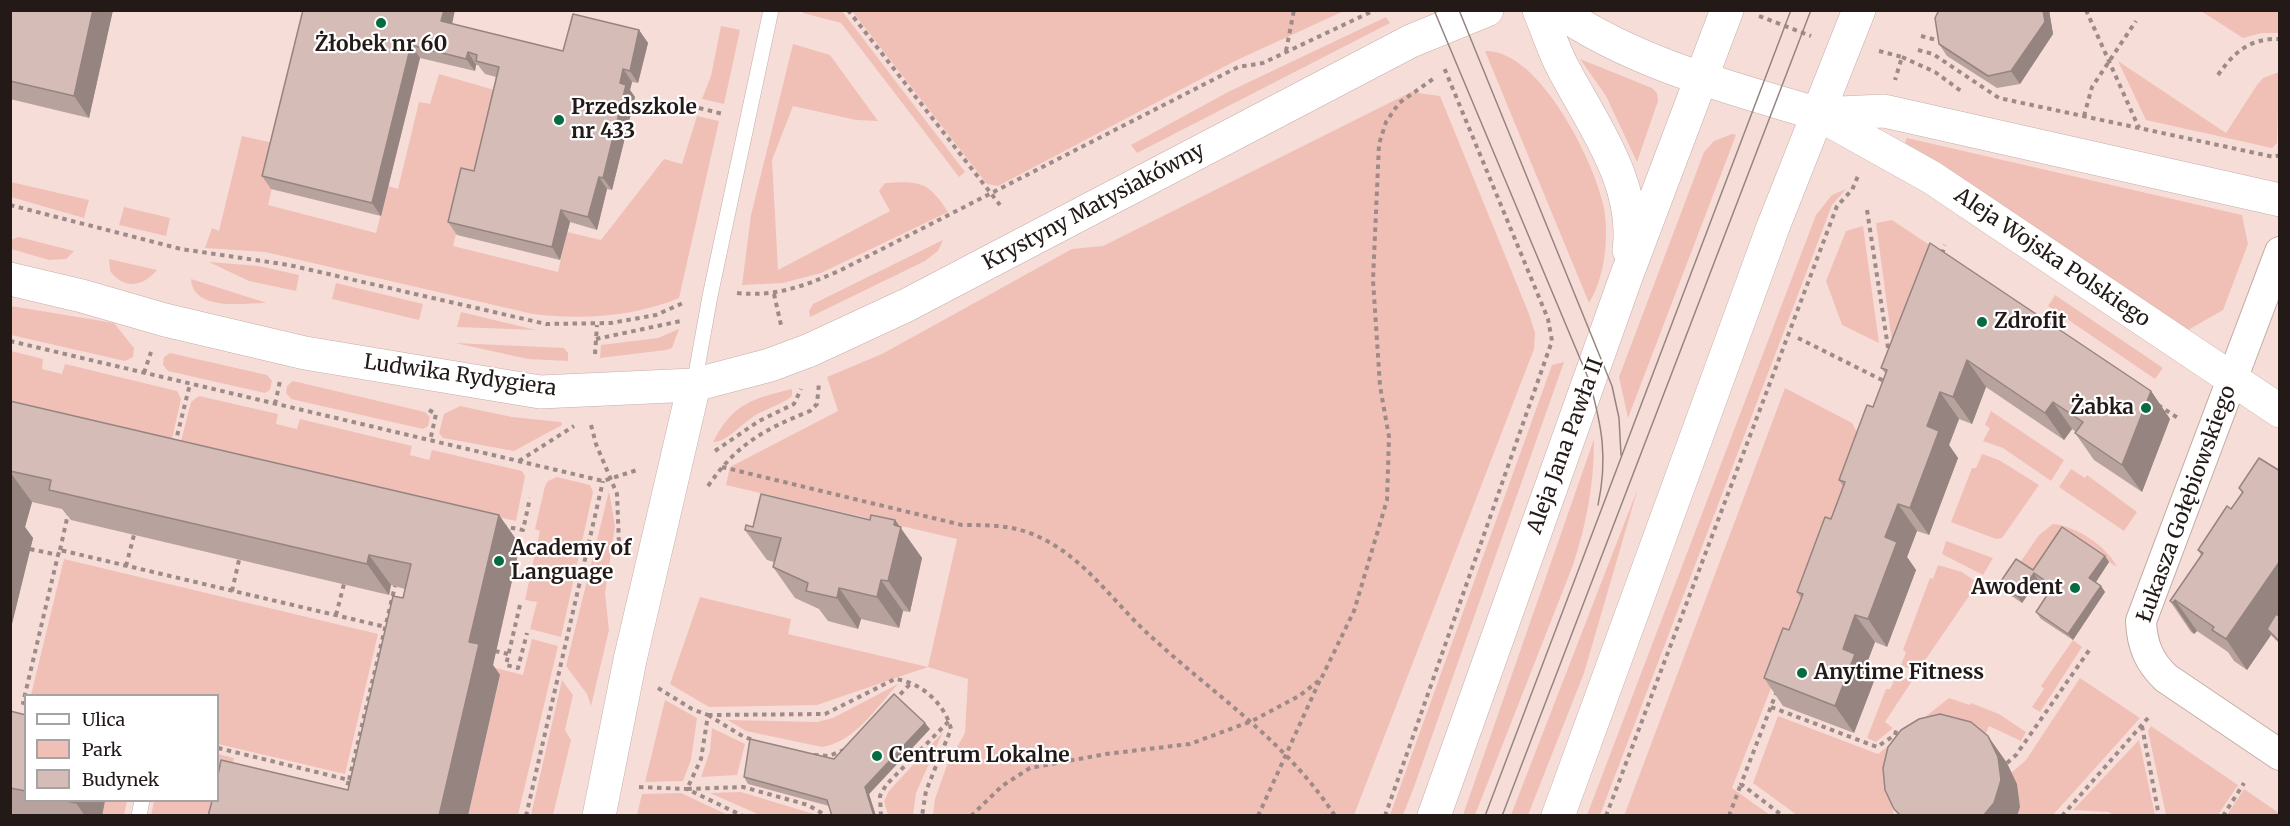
<!DOCTYPE html>
<meta charset="utf-8">
<style>
body{margin:0}
#map{position:relative;width:2290px;height:826px;overflow:hidden;background:#f7ddd8;font-family:Merriweather,serif}
canvas{display:block}
.frame{position:absolute;inset:0;border:12px solid #231a18;pointer-events:none}
.legend{position:absolute;left:24px;top:694px;width:195px;height:108px;box-sizing:border-box;background:#fff;border:2px solid #a7a3a3;margin:0;padding:8px 10px;list-style:none;font-size:18px;color:#231a18}
.legend li{display:flex;align-items:center;gap:12px;height:30px}
.legend b{width:30px;border:2px solid #a7a3a3}
</style>
<div id="map">
<canvas width="2290" height="826"></canvas>
<div class="frame"></div>
<ul class="legend">
<li><b style="height:8px;background:#fff"></b>Ulica</li>
<li><b style="height:16px;background:#f0c0b6"></b>Park</li>
<li><b style="height:16px;background:#d5bcb7"></b>Budynek</li>
</ul>
</div>
<script>
const c = document.querySelector('canvas').getContext('2d');
c.lineJoin = 'round';
function fill(path, color) { c.fillStyle = color; c.fill(path, 'evenodd'); }
function trace(path, color, width, dash) { c.strokeStyle = color; c.lineWidth = width; c.lineCap = dash ? 'butt' : 'round'; c.setLineDash(dash || []); c.stroke(path); }
function label(font, color, halo, rows, align = 'center') {
  c.font = font + ' Merriweather,serif'; c.lineWidth = 4.5; c.setLineDash([]); c.textBaseline = 'middle'; c.strokeStyle = halo; c.fillStyle = color; for (const [text, x, y, turn = 0] of rows) {
    c.save(); c.translate(x, y); c.rotate((+turn || 0) * Math.PI / 180); c.textAlign = isNaN(turn) ? turn : align; if (halo) c.strokeText(text, 0, 0); c.fillText(text, 0, 0); c.restore();
  }
}
fill(new Path2D(`
 M803,11H842L965,172L959,177L841,23L803,13Z
 M852,11H1344L1237,60L998,186L987,184Z
 M2201,11H2279V33H2262L2243,38Z
 M1386,17L1390,23L1137,153L1131,145L1228,92Z
 M721,26L740,30L724,104L702,99L711,76Z
 M793,44L830,55L878,121L856,120L793,106L772,160L778,270L890,211L879,191L885,183C920,181 928,181 948,212L821,273L783,283L742,285L751,215Z
 M1485,51C1539,49 1595,162 1604,208C1609,238 1605,277 1589,303Z
 M1580,59L1652,88L1657,93L1658,101L1637,162L1606,96Z
 M2118,61L2226,133L2257,85L2263,78L2279,72L2277,143L2272,148L2146,120Z
 M439,74L505,93L470,181L453,246L558,272L567,232L601,240L664,159L682,164L697,116L719,121L679,298C633,317 582,320 533,314L265,252L205,248L212,228L219,231L242,136L282,145L268,205L376,233L388,186L398,189L419,102L430,104Z
 M1411,92L1440,96L1529,314L1535,333L1534,349L1354,815H933L935,799L947,765L965,733L968,679L928,667L817,705L709,707L670,684L700,597L791,619L788,634L928,667L957,539L726,485L730,467L838,411L827,377L882,354L1072,249L1103,246Z
 M1732,134L1736,135L1628,418L1619,377L1704,152L1714,141Z
 M1907,138L2242,215L2248,244L2223,310L2188,330L1943,165L1905,143Z
 M11,182L89,200L84,218L11,197Z
 M1846,189L1832,205L1600,815H1587L1816,215L1832,195Z
 M124,207L170,218L166,236L119,225Z
 M1892,220L1937,250L1893,350L1876,223Z
 M1863,226L1879,343L1842,325L1826,281L1846,231Z
 M18,237H19L74,251L66,259L49,260L11,249V240Z
 M943,240L938,251L925,261L810,317L809,311L813,304Z
 M109,259L157,270C142,287 125,290 110,271Z
 M209,262L259,266L299,275L296,291L249,281Z
 M191,279L267,303C245,303 193,312 191,279Z
 M336,283L423,304L419,320L332,299Z
 M2055,295L2163,368L2155,379L2048,306Z
 M11,306L114,323L134,348L133,357L125,361L11,335Z
 M461,312L536,330L457,327Z
 M679,329L672,348L666,350L600,358L601,345L658,338Z
 M455,343L564,348L568,353V361L528,359Z
 M11,351L43,359L42,369L62,374L65,364L177,391L181,399L171,443L11,404Z
 M170,353L267,375L272,381L270,390L265,393L168,371L163,365L164,357Z
 M1564,362L1414,787L1403,815H1390L1552,365Z
 M293,381L425,412L430,417L428,426L423,429L291,399L286,393L287,386Z
 M1785,388L1852,423L1865,448L1732,788L1770,815L1624,816Z
 M792,389V396C780,406 763,409 750,419C740,426 725,443 713,442C733,403 752,399 792,389Z
 M199,396L278,414L276,424L297,429L300,419L412,446L410,455L429,460L432,450L522,471L525,476L516,521L180,445L191,402Z
 M460,406L512,417L561,422L562,425L514,451L443,438L439,433L444,414Z
 M1991,411L2064,460L2051,481L2003,448L1983,441L1990,428L1985,425Z
 M1594,439C1594,485 1587,521 1573,565L1475,815H1463Z
 M1982,454L1999,460L2039,485L2002,538L1996,539L1951,522L1972,468H1976Z
 M2071,469L2085,478L2087,475L2137,512L2124,531L2059,487Z
 M557,477L590,485L593,492L561,637L530,629L537,602L525,600L540,531L535,529L545,486L548,481Z
 M1638,488L1584,673L1528,815H1511Z
 M609,491L615,526L605,593L609,630L591,706L587,694L566,666Z
 M2053,524C2076,526 2108,547 2117,567L2065,533L2037,576L2019,564L2039,535Z
 M1946,541L1993,558L1983,575L1942,554Z
 M64,559L378,634L345,774L218,744V696L31,695Z
 M1938,565L1962,572L1978,583L1917,672L1901,665L1906,652L1903,650L1930,578L1933,579Z
 M532,639L558,646L518,815L468,816L500,676L492,667L523,675Z
 M2073,640L2082,647L2040,712L2032,707L2044,689L2041,686Z
 M1897,675L1912,681L1885,722L1893,728L1876,742L1867,738L1886,689H1890Z
 M2080,678L2140,718L2053,815H2009L2005,778L2026,760Z
 M562,680L573,695L565,730L571,740L553,815H531Z
 M898,684C877,707 855,742 822,747L746,731L728,720L817,722L833,718Z
 M1949,698L1970,705L1971,703L1999,714L2026,732L2021,741L1989,726L1978,752L1896,783L1892,807L1894,815H1797L1753,783L1778,716L1878,754Z
 M665,700L697,718L691,760L683,781L645,782Z
 M2151,726L2238,785L2218,815H2166L2148,731Z
 M712,728L745,744L737,775L701,777L710,751Z
 M943,732L916,793L913,815H888L884,801L889,791Z
 M2139,740L2155,815H2113L2109,812L2073,810Z
 M218,754L234,758L221,815L151,816L154,801L218,800Z
 M2244,789L2279,813V815H2227Z
 M741,792L817,815H760L710,793Z
 M681,793L728,815H637L642,794Z
 M105,801H127L124,815L102,816Z`), '#f0c0b6');
const service = new Path2D(`
 M694,385L710,296L771,10
 M139,816L142,800`);
const minor = new Path2D(`
 M2280,252L2141,621C2142,645 2149,662 2166,678L2280,755`);
const tertiary = new Path2D(`
 M1818,114L1931,177L2280,411
 M1818,114L1884,111L2280,200
 M10,279L82,296L165,320L305,353L540,392L694,385L770,365L810,350L907,305L1411,41L1487,10
 M599,816L630,660L694,385`);
const secondary = new Path2D(`
 M1539,10C1547,29 1553,49 1562,66C1591,122 1638,183 1629,250
 M1557,10C1635,64 1729,87 1818,114
 M1434,816L1626,277L1727,10
 M1558,816L1773,227L1859,10`);
trace(service, '#c5ada7', 16);
trace(minor, '#c5ada7', 32);
trace(tertiary, '#c5ada7', 34);
trace(secondary, '#c5ada7', 34);
trace(new Path2D(`
 M848,10L1000,205
 M2086,10L2139,128
 M1759,16L1811,36
 M1921,36L1940,41
 M1918,50L1933,54L1999,98L2274,157L2280,155
 M1286,51L1294,10
 M1879,51L1902,57L1895,80
 M1902,57L1935,72L1961,91
 M2218,75C2234,52 2250,38 2280,39
 M699,108L723,114
 M2084,116L2092,87L2136,21
 M10,205L181,249L289,265L546,324L611,323L656,315L683,303
 M1867,210L1889,354
 M1942,254L1945,245
 M737,293C776,297 804,286 839,271L1238,67L1263,63L1375,10
 M774,294L781,325
 M1798,338L1886,382
 M596,339L681,321
 M10,341L603,481L637,470
 M595,354L597,325
 M144,373L151,352
 M275,404L280,381
 M2158,405L2178,418
 M429,410L436,414L430,441
 M591,425L596,444L617,494L619,544
 M175,444L190,384
 M715,451L759,421L794,404L801,389
 M519,461L574,426
 M722,467L962,525C992,525 1018,525 1045,540C1086,561 1113,601 1146,632C1210,692 1286,740 1335,816
 M708,486C737,444 763,430 810,411L817,404L819,383
 M502,526L523,530L530,498
 M30,549L58,555L60,550L390,628
 M60,550L68,514
 M126,566L134,535
 M232,591L239,560
 M520,605L506,665L518,668L527,633
 M336,615L344,584
 M495,651L508,654
 M658,688L692,709L708,715L701,759L687,789L743,787L808,805L827,816
 M1777,691L1741,784L1783,816
 M894,701L911,683
 M26,703H23L58,555
 M1771,707L1877,747L1895,735L1897,727
 M708,715L825,714L895,679C921,682 945,704 951,729L926,791L922,816
 M708,715L744,737L754,740
 M2142,726L2159,816
 M218,748L349,780L395,586
 M814,755L829,756L844,750
 M2007,763L2016,755L2090,649
 M639,787L687,789L743,816
 M345,794L349,780
 M526,816L603,481
 M881,816L880,796L886,785L949,721
 M971,816L1002,786L1030,768L1106,754L1190,744L1252,721L1299,696L1321,679L1354,611L1387,500L1389,437L1380,386L1373,280L1379,144L1386,122L1399,103L1433,79
 M1258,816L1320,680
 M1385,816L1552,341L1548,319L1443,65
 M1606,816L1837,206L1852,190L1858,176
 M1729,816L1741,784
 M2062,816L2148,718
 M2223,816L2244,783`), '#9e8b88', 4, [4.5, 4.5]);
trace(service, '#fff', 15);
trace(minor, '#fff', 30);
trace(tertiary, '#fff', 33);
trace(secondary, '#fff', 33);
trace(new Path2D(`
 M1434,10L1589,380C1602,426 1608,458 1598,505
 M1459,10L1612,386L1619,418L1621,455
 M1485,816L1791,10
 M1502,816L1811,10`), '#968480', 1.5);
fill(new Path2D(`
 M10,10H113L89,118L10,99Z
 M303,10L452,24L563,51L639,30L648,43L638,83L632,82L630,90L635,97L612,190L607,189L597,230L570,222L560,260L457,235L448,222L474,171L496,77L485,74L478,65H476L475,71L420,58L381,216L271,189L262,176Z
 M1939,10H2049L2053,34L2020,84L1997,88L1947,56L1939,44Z
 M1930,243L2151,391L2170,419L2142,492L2094,460L2075,433L2076,432L2072,429L2064,440L1986,387L1972,424L1959,419L1949,445L1958,458L1929,535L1917,531L1907,557L1916,570L1887,647L1875,642L1865,668L1874,681L1854,733L1783,706L1764,678L1789,630L1801,598L1797,592L1831,519L1843,486L1839,480L1873,407L1886,374L1881,368Z
 M10,401L499,515L520,545L493,665L500,675L348,790L405,589L391,585L389,595L71,520L62,509L32,502L25,527L33,538L10,632Z
 M2280,471V644L2271,635L2247,670L2234,661L2228,652L2197,631L2194,634L2191,632L2170,601L2201,555L2198,550L2231,509L2242,493L2239,488Z
 M870,520H895L922,558L910,612L903,611L899,628L861,619L858,629L828,621L819,609L795,598L773,567L774,562L767,560L745,530L753,527Z
 M2105,556L2109,562L2096,582L2101,586L2105,592L2073,640L2041,619L2036,612L2052,588L2038,580L2022,603L2004,591L1999,584L2033,570Z
 M10,711L26,715V801H105L102,816H20L10,813Z
 M930,729L869,794L876,816H832L829,806L748,784L744,777L834,759Z`), '#b7a29d');
fill(new Path2D(`
 M93,10H113L89,118L74,96Z
 M444,10H455L450,34L441,21Z
 M2043,10H2049L2053,34L2020,84L2011,71Z
 M639,30L648,43L638,83L630,71Z
 M411,45L420,58L381,216L372,203Z
 M468,52L476,65L475,71L466,59Z
 M623,69L632,82L630,90L635,97L612,190L603,178L620,83Z
 M599,177L607,189L597,230L588,217Z
 M561,210L570,222L560,260L552,247Z
 M1967,360L1986,387L1972,424L1953,397Z
 M2151,391L2170,419L2142,492L2122,465Z
 M1940,392L1959,419L1949,445L1958,458L1929,535L1910,508L1927,426Z
 M2053,402L2072,429L2064,440L2045,413Z
 M10,472L32,502L25,527L33,538L10,632Z
 M1898,504L1917,531L1907,557L1916,570L1887,647L1868,619L1885,537Z
 M499,515L520,545L493,665L500,675L468,816H439L469,642Z
 M895,520L922,558L910,612L888,581L894,525Z
 M369,555L391,585L389,595L367,564Z
 M2105,556L2109,562L2094,585L2089,578Z
 M2280,561V623L2267,629L2271,635L2247,670L2226,639Z
 M2034,573L2038,580L2022,603L2018,597Z
 M881,580L903,611L899,628L877,597Z
 M2101,586L2105,592L2073,640L2068,634Z
 M839,588L861,619L858,629L837,598Z
 M2175,600L2197,631L2194,634L2173,603Z
 M1855,615L1875,642L1865,668L1874,681L1854,733L1835,706L1843,649Z
 M925,723L930,729L869,794L876,816H874L865,787Z
 M1988,736L2007,763L2017,784L2020,807L2017,816H1983Z
 M77,801H105L102,816H85L76,803Z`), '#958480');
const building = new Path2D(`
 M10,10H93L74,96L10,81Z
 M303,10H444L441,21L563,51L573,14L639,30L630,71L623,69L620,83L626,85L603,178L599,177L588,217L561,210L552,247L448,222L461,168L474,171L499,67L476,61L477,55L468,52L466,59L411,45L372,203L262,176Z
 M1939,10H2043L2045,22L2011,71L1988,76L1939,44L1935,18Z
 M1930,243L2151,391L2122,465L2075,433L2083,422L2053,402L2045,413L1967,360L1953,397L1940,392L1927,426L1939,431L1910,508L1898,504L1885,537L1897,542L1868,619L1855,615L1843,649L1855,654L1835,706L1764,678L1783,628L1789,630L1803,594L1797,592L1825,517L1831,519L1845,482L1839,480L1867,405L1873,407L1887,370L1881,368Z
 M10,401L499,515L469,642L479,644L439,816H208L212,801H218V775L221,760L348,790L393,596L403,598L411,564L369,555L367,564L49,490L51,480L10,471Z
 M2259,458L2280,471V561L2226,639L2212,630L2214,627L2175,600L2173,603L2170,601L2203,553L2198,550L2227,506L2231,509L2243,492L2239,488Z
 M761,494L870,520L871,515L895,520L894,525L901,527L888,581L881,580L877,597L839,588L837,598L806,591L808,583L773,567L781,538L745,530L746,525L753,527Z
 M2062,527L2105,556L2089,578L2101,586L2068,634L2036,612L2053,586L2034,573L2018,597L1999,584L2016,559L2033,570Z
 M2276,614L2280,617V642L2267,629Z
 M894,694L925,723L865,787L874,816H832L827,800L744,777L750,739L834,759Z
 M10,711L26,715V791L10,788Z
 M1940,714L1971,722L1988,736L1998,757L2001,780L1994,803L1983,816H1901L1894,809L1885,790L1883,768L1888,747L1901,730L1919,719Z
 M66,801H77L76,803Z`);
fill(building, '#d5bcb7');
trace(building, '#958480', 1.5);
for (const [x, y, r, color] of [
 [381,23,6,"#056b41"],
 [559,120,6,"#056b41"],
 [1982,322,6,"#056b41"],
 [2146,408,6,"#056b41"],
 [499,561,6,"#056b41"],
 [2075,588,6,"#056b41"],
 [1802,673,6,"#056b41"],
 [877,756,6,"#056b41"]
]) { const dot = new Path2D(); dot.arc(x, y, r, 0, 2 * Math.PI); c.fillStyle = color; c.fill(dot); trace(dot, '#fff', 2); }
label('bold 21px', '#231a18', '#fff', [
 ["Żłobek nr 60",381,45,"center"],
 ["Przedszkole",571,108],
 ["nr 433",571,132],
 ["Zdrofit",1994,322],
 ["Żabka",2134,408,"right"],
 ["Academy of",511,549],
 ["Language",511,573],
 ["Awodent",2063,588,"right"],
 ["Anytime Fitness",1814,673],
 ["Centrum Lokalne",889,756]
], 'left');
label('21px', '#231a18', '#fff', [
 ["Krystyny Matysiakówny",1094,207,-28],
 ["Aleja Wojska Polskiego",2052,258,34],
 ["Ludwika Rydygiera",460,376,8],
 ["Aleja Jana Pawła II",1566,446,-70],
 ["Łukasza Gołębiowskiego",2187,504,-70]
]);
</script>
